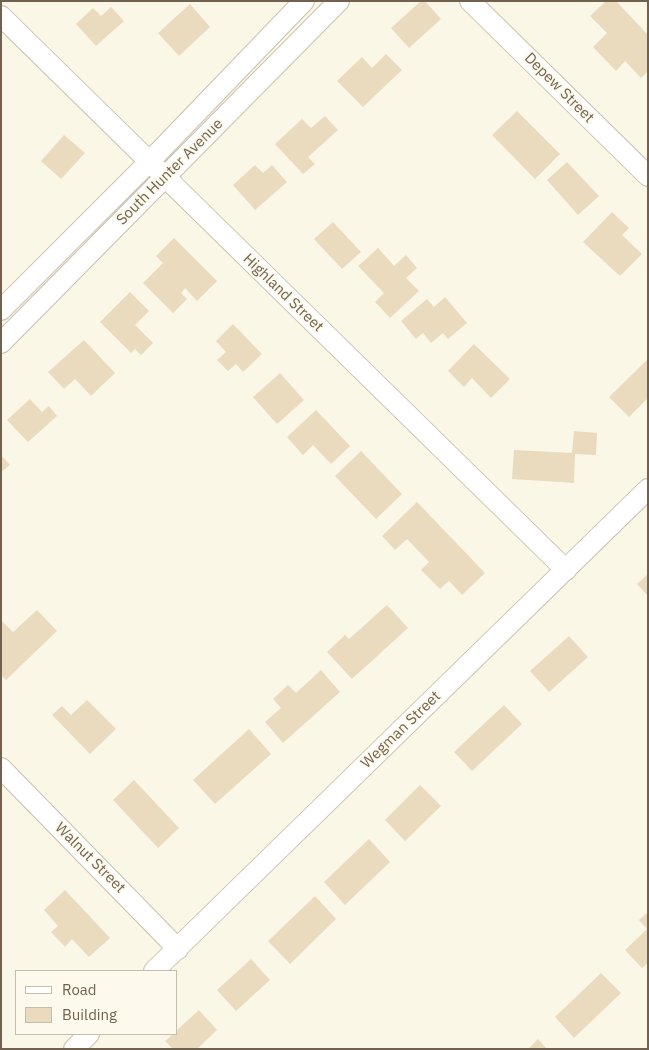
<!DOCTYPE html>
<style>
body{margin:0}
#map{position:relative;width:649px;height:1050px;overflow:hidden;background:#faf7e7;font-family:"IBM Plex Sans",sans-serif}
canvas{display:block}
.frame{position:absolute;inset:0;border:2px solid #70624e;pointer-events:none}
.legend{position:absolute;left:15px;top:970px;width:162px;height:65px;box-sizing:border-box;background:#fdfaed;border:1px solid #c5bdad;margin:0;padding:6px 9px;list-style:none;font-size:15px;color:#70624e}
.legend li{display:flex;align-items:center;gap:10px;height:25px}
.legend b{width:25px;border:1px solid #c5bdad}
</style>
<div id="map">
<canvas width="649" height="1050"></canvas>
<div class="frame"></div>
<ul class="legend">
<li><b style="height:6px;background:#fff"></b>Road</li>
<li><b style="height:14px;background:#eadbbf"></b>Building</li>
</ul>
</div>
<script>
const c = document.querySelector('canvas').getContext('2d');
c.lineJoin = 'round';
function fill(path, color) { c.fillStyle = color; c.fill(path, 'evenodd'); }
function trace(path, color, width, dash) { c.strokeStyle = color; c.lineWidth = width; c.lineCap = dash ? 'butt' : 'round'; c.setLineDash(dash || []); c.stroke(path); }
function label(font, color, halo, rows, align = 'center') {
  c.font = font + ' "IBM Plex Sans",sans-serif'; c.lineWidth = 4; c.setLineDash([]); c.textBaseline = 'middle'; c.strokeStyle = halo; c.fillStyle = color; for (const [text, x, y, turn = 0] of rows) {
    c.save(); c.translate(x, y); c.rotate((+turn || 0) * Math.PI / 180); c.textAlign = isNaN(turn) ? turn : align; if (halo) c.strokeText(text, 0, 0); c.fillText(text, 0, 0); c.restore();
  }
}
fill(new Path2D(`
 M421,1H425L441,19L409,48L391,28Z
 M606,1H616L648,35V71L641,78L625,61L616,71L593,47L607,33L590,16Z
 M190,4L210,27L179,56L158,33Z
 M111,7L124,21L96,46L76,24L93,8L101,16Z
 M386,54L402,70L363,107L337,81L362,57L372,68Z
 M517,111L560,154L535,179L492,135Z
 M325,116L338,130L308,157L315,164L303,174L275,144L302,119L311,128Z
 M64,135L85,153L61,179L41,161Z
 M567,162L599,196L578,215L547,180Z
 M255,165L263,173L272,165L287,182L255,210L233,185Z
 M612,212L629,228L622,235L642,254L620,276L583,242Z
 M333,222L361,252L342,269L314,239Z
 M174,238L217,281L197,301L185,288L181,293L187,299L173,313L143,283L163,263L156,256Z
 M378,248L394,266L406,255L417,268L406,278L419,291L390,318L375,302L384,293L358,266Z
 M130,292L149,311L135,325L153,343L141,355L135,349L131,353L100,322Z
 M445,297L467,323L448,339L443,333L431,343L423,333L416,339L401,321L427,299L434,307Z
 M233,324L262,354L243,372L236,364L228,371L217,360L226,352L216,341Z
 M84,340L115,373L91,396L75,379L64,389L48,372Z
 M474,344L510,379L491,398L472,378L464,387L448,371Z
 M648,359V398L629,417L609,397Z
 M280,373L304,400L277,424L253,397Z
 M30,399L42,412L49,406L57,416L28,442L7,420Z
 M316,410L350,446L331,464L313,445L303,455L287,437Z
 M574,431L597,433L596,455L575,454L574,483L512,479L514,450L572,453Z
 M361,451L402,494L376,519L335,476Z
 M1,455L10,465L1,472Z
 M417,502L485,573L462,595L449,581L440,589L421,570L429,562L407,539L395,550L382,536Z
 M648,574V596L637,584Z
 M387,605L408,628L352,679L327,652L345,635L349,639Z
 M37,610L57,631L6,680L1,675V620L13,632Z
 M569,636L588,657L549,692L530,671Z
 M321,670L340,692L283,743L265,722L281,708L273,699L288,685L296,693Z
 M87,700L116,729L90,754L52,715L62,706L71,715Z
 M504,705L522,724L472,771L454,752Z
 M249,729L271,754L215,804L193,780Z
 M134,780L179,828L158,848L113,800Z
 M420,785L441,806L405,841L385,820Z
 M369,839L390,862L345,905L324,882Z
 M65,890L110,938L89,957L72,939L65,947L51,932L58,926L44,910Z
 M315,896L336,919L290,964L268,941Z
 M648,912V963L642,968L625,950L647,929L639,920Z
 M251,959L270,980L236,1011L217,990Z
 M601,973L621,993L574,1038L555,1017Z
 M199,1010L217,1030L197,1049H173L165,1041L173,1034H176V1031Z
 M538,1039L547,1049H528Z`), '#eadbbf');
const minor = new Path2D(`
 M470,1L648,176
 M1,16L566,570
 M1,310L150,161L304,1
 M1,343L339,1
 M1,768L178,949
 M154,971L648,489
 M74,1049L89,1034`);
trace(minor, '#cac1ae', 22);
trace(minor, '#fff', 20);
label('15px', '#70624e', '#fdfaed', [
 ["Depew Street",559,88,45],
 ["South Hunter Avenue",170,172,-45],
 ["Highland Street",283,293,44],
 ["Wegman Street",401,730,-44],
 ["Walnut Street",90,858,45]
]);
</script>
